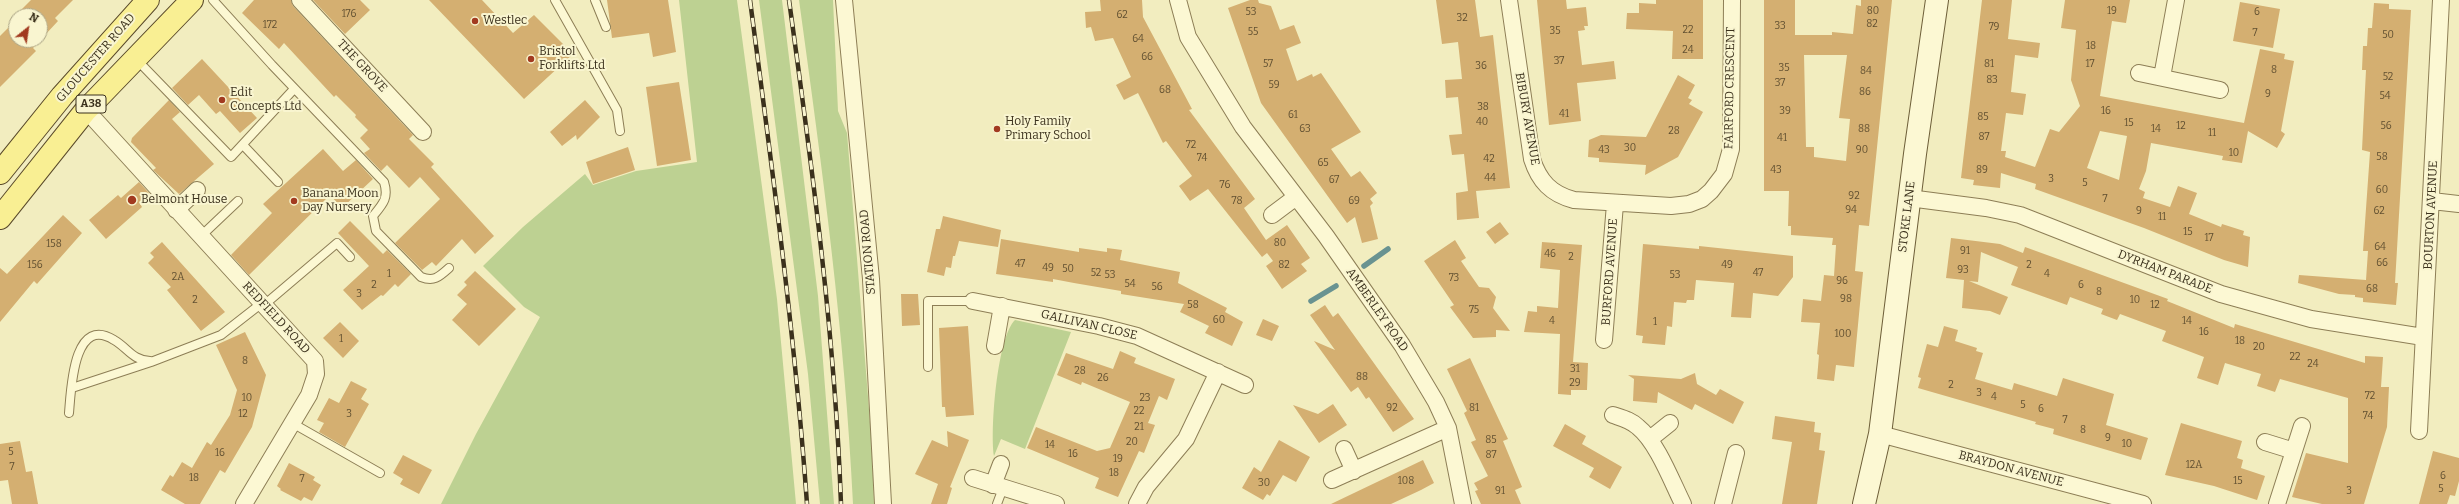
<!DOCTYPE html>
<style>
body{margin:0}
#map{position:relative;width:2459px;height:504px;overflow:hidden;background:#f2edbf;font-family:Bitter,serif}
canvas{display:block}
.north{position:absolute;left:8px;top:8px;width:40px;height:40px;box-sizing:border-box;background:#f9f5d0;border:1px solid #ada788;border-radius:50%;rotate:30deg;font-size:11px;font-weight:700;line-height:16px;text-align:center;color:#3b311c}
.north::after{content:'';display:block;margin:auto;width:14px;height:18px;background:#a23a20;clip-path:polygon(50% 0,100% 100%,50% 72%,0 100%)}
</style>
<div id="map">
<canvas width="2459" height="504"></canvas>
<div class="north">N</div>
</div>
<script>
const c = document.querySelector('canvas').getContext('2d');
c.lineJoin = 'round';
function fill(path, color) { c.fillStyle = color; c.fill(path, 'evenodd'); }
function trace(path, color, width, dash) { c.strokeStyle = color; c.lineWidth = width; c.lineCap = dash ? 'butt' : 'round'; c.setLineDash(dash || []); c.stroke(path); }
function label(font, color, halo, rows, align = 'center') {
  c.font = font + ' Bitter,serif'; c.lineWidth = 4; c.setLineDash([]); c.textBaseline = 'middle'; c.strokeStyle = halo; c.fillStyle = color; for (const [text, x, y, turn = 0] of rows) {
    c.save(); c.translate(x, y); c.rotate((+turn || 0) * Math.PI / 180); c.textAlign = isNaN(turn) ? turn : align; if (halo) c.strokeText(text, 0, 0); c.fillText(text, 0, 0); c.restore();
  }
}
fill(new Path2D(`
 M679,0H737L777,299L796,504H441L476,434L540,317L524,307L483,266L523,227L585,174L593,185L636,171L697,162Z
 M759,0H782L818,296L834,504H820L808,374Z
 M799,0H833L838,111L847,133L872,447L874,504H853C845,335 822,167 799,0Z
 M1015,320L1071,332L1025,449L1001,439L994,456C990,430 997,337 1015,320Z`), '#bdd192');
trace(new Path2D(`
 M1364,266L1388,249
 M1311,301L1336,286`), '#699391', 5.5);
fill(new Path2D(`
 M31,0H73L55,18L58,21L33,48L36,51L0,87V36L16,20V40H40V16H15Z
 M254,0H291L293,6L413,135L409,139L434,164L431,167L494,236L475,254L462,239L436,266L432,262L422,270L395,243L440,199L420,177L409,188L387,165L381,171L364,153L370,149L360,138L368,130L355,117L356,115L336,95L334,97L284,43L279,49L242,13Z
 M313,0H360L370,10L345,34Z
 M429,0H482L513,33L534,15L573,54L524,99Z
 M607,0H668L676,52L653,57L649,33L612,38Z
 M1100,0H1142L1143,17L1192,109L1189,110L1255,199L1244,208L1266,240L1287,225L1310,258L1301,264L1307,271L1282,289L1266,266L1273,261L1267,253L1262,257L1208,189L1190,201L1179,186L1192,176L1166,141L1163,143L1138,93L1124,100L1116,85L1131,77L1113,38L1095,41L1091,27L1086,28L1085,12L1101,11Z
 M1250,0H1258L1259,3L1271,6L1280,30L1294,25L1301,43L1286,49L1297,81L1312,74L1313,77L1321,73L1361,132L1331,149L1351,177L1360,171L1377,193L1370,199L1373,203L1370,206L1378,239L1362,243L1355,217L1347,223L1261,103L1228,8Z
 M1436,0H1475L1480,37L1493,35L1510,188L1476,191L1479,218L1457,220L1456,193L1468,191L1464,154L1452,155L1449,135L1462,134L1458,97L1446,98L1445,80L1462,79L1458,42L1442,44Z
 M1537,0H1566L1567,9L1586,7L1588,26H1584L1585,30L1578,31L1582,65L1614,61L1616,79L1577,83L1581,121L1549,125Z
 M1656,0H1703V59H1672L1673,31L1626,29L1627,13H1639V3L1656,4Z
 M1764,0H1795V35H1832V32L1853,34L1856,5L1861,6V0H1892L1869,226L1859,225L1855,271L1863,272L1854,367L1836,365L1834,381L1817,379L1819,355L1817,354L1820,323L1801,322L1803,299L1821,301L1824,275L1834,276L1836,245H1832L1833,238L1791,235V226H1788L1789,191H1764ZM1804,55H1847L1839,118L1850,119L1846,161L1814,157V147H1806Z
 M1982,0H2012L2008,39L2040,43L2038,58L2015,55L2011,92L2026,94L2023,115L2006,113L2001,151H2006L2005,157L2035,167L2050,129L2059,132L2080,106L2071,80L2076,30L2061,28L2065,0H2130L2126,23L2112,21L2100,96L2244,123L2260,49L2285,54L2284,59L2294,61L2281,131L2285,134L2277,148L2248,131L2242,163L2222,160L2223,156L2151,143L2146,171L2139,189L2145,192L2143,198L2170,207L2178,186L2197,193L2189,214L2221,227L2222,224L2244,231L2243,235L2250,237L2248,267L2224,260L2144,228L2035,189L2036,184L2001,173L2000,188L1973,185L1974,180L1961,178ZM2100,131L2127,136L2119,180L2087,168Z
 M2240,2L2280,9L2273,48L2233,41Z
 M2374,3L2389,4V9L2411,10L2395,283H2398L2396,305L2363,302V298L2355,297V295L2339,294L2298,283L2299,275L2366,280L2368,251H2363L2370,152L2362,150L2366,70H2362L2363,46H2367L2368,28H2372Z
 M202,59L257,118L240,133L220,111L216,114L199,95L188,105L172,88Z
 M1678,75L1695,85L1688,98L1692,100L1689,104L1703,112L1678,157L1645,175L1646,165L1599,162V158L1588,157L1589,140L1601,135L1646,137Z
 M679,82L691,160L657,166L646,87Z
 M169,100L180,112L172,119L214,164L179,194L153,170L156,168L131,142L132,138Z
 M585,100L600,117L577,140L576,135L562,146L550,132Z
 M628,147L635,170L593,184L586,162Z
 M323,149L343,171L356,160L373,179L342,208L330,195L249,275L231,255L272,213L263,204Z
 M139,182L149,193L139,202L142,207L106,239L89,220L118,195L121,198Z
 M63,215L82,233L37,284L34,281L0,322V268L7,274Z
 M943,216L1001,230L998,247L959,241L955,256H953L951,268L946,267L944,276L927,272L936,229H940Z
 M350,221L383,254L387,250L411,274L398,287L395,284L383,296L381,295L362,310L343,290L369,266L338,233Z
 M1500,222L1509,234L1495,244L1486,232Z
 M1951,238L2000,244L2023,253L2025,247L2168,299L2167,301L2234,328L2235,324L2365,363V356L2383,357L2381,387H2389L2387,427L2364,504H2322L2292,497L2306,453L2348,463V398L2280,379L2275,392L2257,386L2261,374L2225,363L2218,385L2197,378L2204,357L2162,341L2166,331L2120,314L2117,320L2101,314L2103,309L2070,297L2067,305L2011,285L2018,267L1981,252L1978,282L1969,281L2008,297L2000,315L1990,311L1962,308L1964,280L1946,278Z
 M1001,239L1079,252V248L1107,252V248L1122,250L1120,260L1180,272L1178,283L1227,308L1225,312L1243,322L1232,346L1205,333L1209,326L1180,312L1184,304L1121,294V291L1074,283L1053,279V282L996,274Z
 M1455,240L1466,258L1461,261L1479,287L1489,288L1496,297L1493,308L1510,331L1496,330V337L1473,338L1450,307L1454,305L1424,261Z
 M162,242L225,312L201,331L167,290L171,287L148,263L154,257L150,253Z
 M1542,242L1582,245L1573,362L1588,363L1587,390H1571V395L1558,394L1560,334L1524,332L1528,311L1537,312V306L1558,308L1560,270L1540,268Z
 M1643,244L1699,249V246L1793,256V277L1778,296L1753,293L1751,318L1731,317L1734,283L1696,280L1694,300H1687L1686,303L1674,302L1672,327L1667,326L1665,345L1642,343L1643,336L1636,335Z
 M475,271L516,309L479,346L452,320L467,304L457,295L467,285L464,282Z
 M901,294H918L920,325L902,326Z
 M1325,305L1333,317L1338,313L1414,419L1393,432L1369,397L1366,399L1358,387L1351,392L1314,341L1335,350L1310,315Z
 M1263,319L1279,326L1272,341L1256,335Z
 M340,322L359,341L343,358L323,338Z
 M968,326L974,415L946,417L945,407H942L939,328Z
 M1944,326L1958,330L1955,341L1977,348L1976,351L1983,353L1975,379L2012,390L2014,383L2057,396L2063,378L2114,394L2106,425L2148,438L2141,460L2053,434L2054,429L2035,424L2036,422L1918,388L1921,378L1918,377L1927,344L1938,347Z
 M245,332L266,375L252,427L225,473L220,470L200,504H185L161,490L170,475L173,477L182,462L192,468L207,442L211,445L230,415L237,390L216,345Z
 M1120,351L1136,358L1134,363L1175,379L1167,400L1159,396L1148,423L1155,425L1144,453L1139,451L1118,497L1095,488L1099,478L1027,448L1036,427L1097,451L1110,448L1130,402L1082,382L1081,385L1057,375L1066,353L1113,369Z
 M1470,358L1508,439L1503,441L1522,487L1515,490L1521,504H1481L1475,491L1478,490L1474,483L1488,476L1471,442L1476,440L1464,413L1467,411L1447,369Z
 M1695,373L1697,384L1716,395L1720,389L1744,402L1733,424L1695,404L1692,410L1658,392L1657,403L1633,401L1634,379L1628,375L1681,379Z
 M351,381L367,389L361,399L369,404L345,447L319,432L324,423L317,420L329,398L339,403Z
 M1333,404L1347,425L1319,443L1293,405L1318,414Z
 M1775,416L1815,422L1814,432L1821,433L1819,450L1825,451L1817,504H1782L1792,442L1772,439Z
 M2181,423L2242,441L2237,458L2243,460L2241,468L2265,476L2257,500L2214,486L2165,475Z
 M1565,424L1586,436L1582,444L1622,467L1610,489L1589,477L1594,468L1553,446Z
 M947,431L969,440L950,487L952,488L947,504H931L938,484L915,474L932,440L948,447Z
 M1279,440L1310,457L1296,482L1283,475L1270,496L1267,494L1263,500L1242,488L1254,467L1261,472Z
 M20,441L26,472L32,471L38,504H12L8,480L0,481V444Z
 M2433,451L2459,458V481L2455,496L2450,495L2447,504H2419Z
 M403,455L432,470L419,494L400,484L403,479L393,473Z
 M1423,460L1434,483L1421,490L1391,504H1331Z
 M289,463L315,477L313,480L321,485L312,501L304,497L301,501L280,490L281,489L277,486Z`), '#d4af71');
const lane = new Path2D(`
 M213,0L272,65L384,182C389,198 383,204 373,216L376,231L421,277C434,282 439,277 449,268
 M555,0L617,110L620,131
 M595,0L606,27
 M137,60L231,157L294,89
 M243,145L278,182
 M200,237L238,201
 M264,305L337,243L350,257
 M928,367V301H973
 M72,388L151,362L221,335L262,303
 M69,413C71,391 73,314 114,340C128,348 132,360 150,361
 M292,423L380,473
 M997,504L1003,488`);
const street = new Path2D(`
 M300,0L423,132
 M844,0L871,279L883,504
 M1178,0L1188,37L1243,127L1326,236L1402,345L1436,402L1448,428L1463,504
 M1509,0L1532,159C1539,181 1551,194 1574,200L1671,206L1689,204L1702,199L1711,191L1724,174L1731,149L1732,0
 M2139,73L2220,90
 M2162,77L2176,0
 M86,110L315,361L316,374L309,395L244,504
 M1909,198L1986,208L2020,215L2221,294L2311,319L2423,337
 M2432,201L2459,204
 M176,210L197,190
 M1272,215L1296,197
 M973,301L1099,326L1137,336L1245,385
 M1604,340L1615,204
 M995,346L1002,306
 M1613,415C1622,418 1631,420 1638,427C1657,442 1672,482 1683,504
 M2419,431L2441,0
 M1880,434L2143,504
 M1650,439L1670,423
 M2265,442L2294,451
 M1344,449L1354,471
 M973,478L1056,504
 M1332,480L1448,428
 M993,485L1001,464
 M1137,504L1146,487L1186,439L1218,372
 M1723,504L1736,453
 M2277,504L2302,426`);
const secondary = new Path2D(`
 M1864,504L1880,434L1915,154L1937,0`);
const primary = new Path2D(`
 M0,173L62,96L148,0
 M0,218L86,110L192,0`);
trace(lane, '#8d7e56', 10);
trace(street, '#8d7e56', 18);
trace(secondary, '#6e5f39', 24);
trace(primary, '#5a4a2a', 24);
trace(lane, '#fcf8d3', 8);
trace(street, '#fcf8d3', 16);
trace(secondary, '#fcf8d3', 22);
trace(primary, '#f9ef93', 22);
const rail = new Path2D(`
 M750,0C772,168 795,335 807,504
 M789,0C812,167 835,335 841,504`);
trace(rail, '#3b311c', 4.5);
trace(rail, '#f9f5d0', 3, [9]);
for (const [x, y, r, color] of [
 [475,21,4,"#a23a20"],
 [531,59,4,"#a23a20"],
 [222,100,4,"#a23a20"],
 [997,129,4,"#a23a20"],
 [132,200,5,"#a23a20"],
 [294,201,4,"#a23a20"]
]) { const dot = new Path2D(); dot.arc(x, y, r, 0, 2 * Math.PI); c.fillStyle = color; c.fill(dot); trace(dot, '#f9f5d0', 1.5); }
label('10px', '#615031', null, [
 ["80",1873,11],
 ["19",2112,11],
 ["53",1251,12],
 ["6",2257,12],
 ["176",349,14],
 ["62",1122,15],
 ["32",1462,18],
 ["82",1872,24],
 ["172",270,25],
 ["33",1780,26],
 ["79",1994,27],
 ["22",1688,30],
 ["35",1555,31],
 ["55",1253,32],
 ["7",2255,33],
 ["50",2388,35],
 ["64",1138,39],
 ["18",2091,46],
 ["24",1688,50],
 ["66",1147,57],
 ["37",1559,61],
 ["57",1268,64],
 ["81",1989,64],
 ["17",2090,64],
 ["36",1481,66],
 ["35",1784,68],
 ["8",2274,70],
 ["84",1866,71],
 ["52",2388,77],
 ["83",1992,80],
 ["37",1780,83],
 ["59",1274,85],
 ["68",1165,90],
 ["86",1865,92],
 ["9",2268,94],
 ["54",2385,96],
 ["38",1483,107],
 ["39",1785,111],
 ["16",2106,111],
 ["41",1564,114],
 ["61",1293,115],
 ["85",1983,117],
 ["40",1482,122],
 ["15",2129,123],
 ["12",2181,126],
 ["56",2386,126],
 ["63",1305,129],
 ["88",1864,129],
 ["14",2156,129],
 ["28",1674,131],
 ["11",2212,133],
 ["87",1984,137],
 ["41",1782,138],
 ["72",1191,145],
 ["30",1630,148],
 ["43",1604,150],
 ["90",1862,150],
 ["10",2234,153],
 ["58",2382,157],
 ["74",1202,158],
 ["42",1489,159],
 ["65",1323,163],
 ["43",1776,170],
 ["89",1982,170],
 ["44",1490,178],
 ["3",2051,179],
 ["67",1334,180],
 ["5",2085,183],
 ["76",1225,185],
 ["60",2382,190],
 ["92",1854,196],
 ["7",2105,199],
 ["78",1237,201],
 ["69",1354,201],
 ["94",1851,210],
 ["9",2139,211],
 ["62",2379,211],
 ["11",2162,217],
 ["15",2188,232],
 ["17",2209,238],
 ["80",1280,243],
 ["158",54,244],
 ["64",2380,247],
 ["91",1965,251],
 ["46",1550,254],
 ["2",1571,257],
 ["66",2382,263],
 ["47",1020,264],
 ["156",35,265],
 ["82",1284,265],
 ["49",1727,265],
 ["2",2029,265],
 ["49",1048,268],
 ["50",1068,269],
 ["93",1963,270],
 ["52",1096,273],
 ["47",1758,273],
 ["1",389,274],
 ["4",2047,274],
 ["53",1110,275],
 ["53",1675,275],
 ["2A",178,277],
 ["73",1454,278],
 ["96",1842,281],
 ["54",1130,284],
 ["2",374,285],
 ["6",2081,285],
 ["56",1157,287],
 ["68",2372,289],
 ["8",2099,292],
 ["3",359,294],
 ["98",1846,299],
 ["2",195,300],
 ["10",2135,300],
 ["58",1193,305],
 ["12",2155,305],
 ["75",1474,310],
 ["60",1219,320],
 ["4",1552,321],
 ["14",2187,321],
 ["1",1655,322],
 ["16",2204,332],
 ["100",1843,334],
 ["1",341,339],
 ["18",2240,341],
 ["20",2259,347],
 ["22",2295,357],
 ["8",245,361],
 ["24",2313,364],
 ["31",1575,369],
 ["28",1080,371],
 ["88",1362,377],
 ["26",1103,378],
 ["29",1575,383],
 ["2",1951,385],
 ["3",1979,393],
 ["72",2370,396],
 ["4",1994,397],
 ["10",247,398],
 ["23",1145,398],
 ["5",2023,405],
 ["92",1392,408],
 ["81",1474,408],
 ["6",2041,409],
 ["22",1139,411],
 ["12",243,414],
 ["3",349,414],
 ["74",2368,416],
 ["7",2065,420],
 ["21",1139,427],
 ["8",2083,430],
 ["9",2108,438],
 ["85",1491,440],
 ["20",1132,442],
 ["10",2127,444],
 ["14",1050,445],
 ["5",11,452],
 ["16",220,453],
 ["16",1073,454],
 ["87",1491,455],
 ["19",1118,459],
 ["12A",2194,465],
 ["7",12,467],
 ["18",1114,473],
 ["6",2443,476],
 ["18",194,478],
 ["7",302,479],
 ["108",1406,481],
 ["15",2238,481],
 ["30",1264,483],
 ["5",2441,489],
 ["91",1500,491],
 ["3",2349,491]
]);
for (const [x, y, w] of [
 [91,104,30]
]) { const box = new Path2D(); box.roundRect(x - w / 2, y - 9, w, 18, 3); c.fillStyle = '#f9f5d0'; c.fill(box); trace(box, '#3b311c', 1); }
label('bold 11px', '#3b311c', null, [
 ["A38",91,104]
]);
label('12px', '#3b311c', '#f9f5d0', [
 ["Westlec",483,21],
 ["Bristol",539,52],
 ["Forklifts Ltd",539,66],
 ["Edit",230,93],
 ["Concepts Ltd",230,107],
 ["Holy Family",1005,122],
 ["Primary School",1005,136],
 ["Banana Moon",302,194],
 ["Day Nursery",302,208],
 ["Belmont House",141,200]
], 'left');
label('12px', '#3b311c', '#f9f5d0', [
 ["GLOUCESTER ROAD",96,58,-49],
 ["THE GROVE",362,66,47],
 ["FAIRFORD CRESCENT",1730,88,-89],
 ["BIBURY AVENUE",1527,119,80],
 ["BOURTON AVENUE",2431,215,-87],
 ["STOKE LANE",1907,217,-83],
 ["STATION ROAD",868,252,-95],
 ["BURFORD AVENUE",1610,272,-86],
 ["DYRHAM PARADE",2165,272,21],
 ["AMBERLEY ROAD",1377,310,55],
 ["REDFIELD ROAD",276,318,47],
 ["GALLIVAN CLOSE",1089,325,13],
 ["BRAYDON AVENUE",2011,469,15]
]);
</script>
